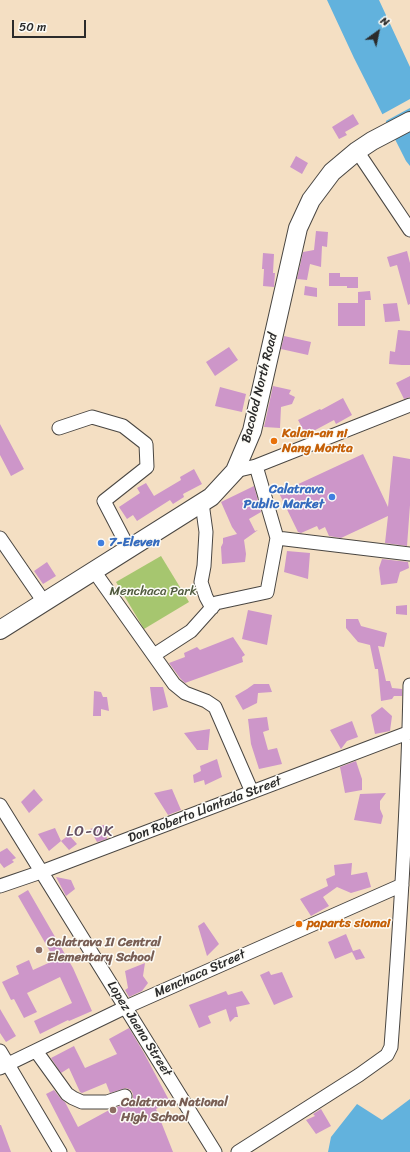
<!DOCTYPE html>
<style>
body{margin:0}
#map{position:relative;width:410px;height:1152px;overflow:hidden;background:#f4dfc3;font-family:Sriracha,sans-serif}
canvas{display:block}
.north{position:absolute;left:358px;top:12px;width:40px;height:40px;-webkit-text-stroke:3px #fdfcf7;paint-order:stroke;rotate:33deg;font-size:11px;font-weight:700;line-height:16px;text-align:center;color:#2b2b2b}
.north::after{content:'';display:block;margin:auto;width:14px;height:18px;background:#2b2b2b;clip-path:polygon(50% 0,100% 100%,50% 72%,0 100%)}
.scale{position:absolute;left:12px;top:20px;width:74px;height:18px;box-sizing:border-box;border:2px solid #2b2b2b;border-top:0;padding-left:5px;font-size:12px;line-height:14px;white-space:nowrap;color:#2b2b2b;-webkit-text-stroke:3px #fdfcf7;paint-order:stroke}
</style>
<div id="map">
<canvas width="410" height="1152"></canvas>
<div class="north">N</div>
<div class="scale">50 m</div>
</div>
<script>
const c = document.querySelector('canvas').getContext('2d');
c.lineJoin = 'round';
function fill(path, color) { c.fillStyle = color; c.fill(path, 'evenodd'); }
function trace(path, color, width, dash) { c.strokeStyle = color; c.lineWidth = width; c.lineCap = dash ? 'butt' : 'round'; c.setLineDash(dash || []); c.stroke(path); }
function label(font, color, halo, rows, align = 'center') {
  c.font = font + ' Sriracha,sans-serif'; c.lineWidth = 3; c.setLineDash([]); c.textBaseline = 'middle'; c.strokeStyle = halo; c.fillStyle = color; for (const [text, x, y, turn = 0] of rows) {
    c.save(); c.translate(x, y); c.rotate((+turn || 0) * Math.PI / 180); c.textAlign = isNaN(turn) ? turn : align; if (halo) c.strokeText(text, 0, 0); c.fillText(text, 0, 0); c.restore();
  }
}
fill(new Path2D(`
 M161,556L189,602L144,629L116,582Z`), '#a6c66f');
fill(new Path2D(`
 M327,0H379L410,67V166L406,161L354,58Z
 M410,1099V1152H328L331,1137L357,1104L382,1120Z`), '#62b2dd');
fill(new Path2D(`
 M410,99V108L384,122L381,115Z`), '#f4dfc3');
fill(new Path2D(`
 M353,114L359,124L345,132L347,135L339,139L332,127Z
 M296,156L308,163L302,174L290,167Z
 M316,231L328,232L327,247L322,246L321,267L310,264L307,280L297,279L303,252L314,250Z
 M407,251L410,263V304L408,305L397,265L390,267L387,257Z
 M263,253L274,254L273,273H275L274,287L263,286L264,269H262Z
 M329,273H340V277H358V288H347V286H329Z
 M305,286L317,288V297L304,295Z
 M370,291L371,300H365V326H338V303H358V292Z
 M397,303L400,321L385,322L383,304Z
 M398,330L410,331V365H402L389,364L390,351L395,352Z
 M284,336L311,342L308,355L281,349Z
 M229,347L238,360L215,376L206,362Z
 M410,376V397L404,399L396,383Z
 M273,386L291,390L289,394L295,397L292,404L281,407L280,428L264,427Z
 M220,387L246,394L242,412L215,406Z
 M343,398L352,415L336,424L334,420L306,435L298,420L320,409L321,410Z
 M0,424L24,469L11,476L0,455Z
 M363,454L388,507L393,456L410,459V505L407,546L385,543L388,516L341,538L329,536L325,527L319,530L317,526L301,533L298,532L279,493Z
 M194,469L202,484L183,494L184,497L173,504L170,500L137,521L133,515L127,519L119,507L140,493L137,488L146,483L154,496L181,480L180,477Z
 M254,486L261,512L249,519L255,531L258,530L244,540L246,554L245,562L222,564L221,547L223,543V538L237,534L232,527L221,502Z
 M287,551L310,553L308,579L284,572Z
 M382,559L408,562L409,568L400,572L397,583L381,585L379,568Z
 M47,562L56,576L43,584L34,571Z
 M407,605V615L396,614V606Z
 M248,610L272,615L267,645L242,639Z
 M346,619H358L361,626L387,633L384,647L378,646L386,681H390L392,688L402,689V696H394L392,699L381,701L378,669H375L370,645L358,642L346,628Z
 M233,637L245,655L242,657L243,662L185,683L180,678L169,663L185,657L184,653L197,647L200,650Z
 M254,684H269L272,692L258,693L257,703L243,710L235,696L247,689Z
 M150,687H163L168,707L153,711Z
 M94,691L101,692L103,697H107L109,711L101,709V716H93Z
 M382,707L392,716L390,731L375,734L371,715Z
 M267,717L269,730L263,732L268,750L277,748L282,764L259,769L251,744L248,719Z
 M352,721L358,737L347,741L341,749L330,730Z
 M210,729L208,750H197L184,733Z
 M217,759L222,777L205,785L204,780L194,783L193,775L201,771L200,766Z
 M356,761L362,779V790L345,793L340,767Z
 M34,789L43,800L29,813L21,802Z
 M172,789L181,810L168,815L154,793Z
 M386,793L380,801V809L383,816L381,824L354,820L360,794Z
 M104,825L107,839L97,842L90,829Z
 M55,828L61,841L49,851L38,834Z
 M69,835L77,844L69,850L61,841Z
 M7,848L16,858L12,860L14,862L4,868L0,863V852Z
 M352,863L351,875L367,872L371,887L351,893L337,887L323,897L329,906L311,916L300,899L328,886L326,879L335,875L334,865Z
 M56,877L71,880L75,889L66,896Z
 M28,890L73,968L92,1011L69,1021L68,1020L40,1034L34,1021L72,1003L60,977L27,993L37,1012L24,1018L14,999L11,1000L2,982L19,974L16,966L29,960L33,970L55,960L18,896Z
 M204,922L219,944L207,956L198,926Z
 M346,934L353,951L360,949L365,958L356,960L352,952L335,959L328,942Z
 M145,963L143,976L148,983L142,991L129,997L125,990L128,988L125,971Z
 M269,971L271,975L282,972L293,997L274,1005L260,975Z
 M226,991L228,995L242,991L250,1004L236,1007L238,1017H235L230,1022L226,1009L208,1016L211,1023L199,1028L189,1005Z
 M0,1009L16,1036L6,1042L0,1033Z
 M129,1028L144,1053L170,1102L156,1109L173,1152H76L46,1094L54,1090L61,1099L65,1102L78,1127L111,1109L128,1103L131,1102L133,1098V1094L131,1090L126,1088L110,1093L106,1083L82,1093L80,1092L69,1068L61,1073L51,1058L74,1046L85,1068L117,1054L109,1039Z
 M321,1109L331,1126L316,1134L306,1120L315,1116L313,1114Z
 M0,1125H1L11,1152H0Z`), '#cd96c9');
const minor = new Path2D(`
 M357,151L410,230
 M59,428L92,417L123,426L146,444L147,467L104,501L129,549
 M256,466L410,405
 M235,471L256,466L277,538L410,554
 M202,503L206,532L204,566L201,582L206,597L212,608
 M0,538L44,602
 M94,571L174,684L185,693L206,701L215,707L252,792
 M154,655L191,631L216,603L267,592L277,538
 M0,805L215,1152
 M0,886L41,872L410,732
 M0,1051L60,1152
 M36,1051L67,1094L73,1098L82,1102H107L125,1096
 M0,1068L126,1007L402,885
 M238,1152L359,1075L387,1055L391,1047C400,926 408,806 410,685`);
const highway = new Path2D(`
 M0,630L211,497L235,471L252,431L298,228L311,200L332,172L357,151L372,141L410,121`);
trace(minor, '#494642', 15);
trace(highway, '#494642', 20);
trace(minor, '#fff', 13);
trace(highway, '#fff', 18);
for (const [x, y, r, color] of [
 [274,441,4,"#e8710a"],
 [332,497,4,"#3f7fe0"],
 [101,543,4,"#3f7fe0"],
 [299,924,4,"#e8710a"],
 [39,950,4,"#8d6e63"],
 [113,1110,4,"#8d6e63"]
]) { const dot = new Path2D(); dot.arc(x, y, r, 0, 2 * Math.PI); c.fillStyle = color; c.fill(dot); trace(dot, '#fdfcf7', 1.5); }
label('13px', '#2b2b2b', '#fdfcf7', [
 ["Bacolod North Road",260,388,-76],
 ["Don Roberto Llantada Street",205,810,-21],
 ["Menchaca Street",200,974,-24],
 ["Lopez Jaena Street",139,1029,58]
]);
label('bold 13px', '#c56008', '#fdfcf7', [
 ["Kalan-an ni",282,434],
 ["Nang Morita",282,449],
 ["paparts siomai",307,924]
], 'left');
label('bold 13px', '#366cbe', '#fdfcf7', [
 ["Calatrava",324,490],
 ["Public Market",324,505],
 ["7-Eleven",109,543,"left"]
], 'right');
label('13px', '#505a3f', '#fdfcf7', [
 ["Menchaca Park",153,592]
]);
label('bold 13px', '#785e54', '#fdfcf7', [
 ["Calatrava II Central",47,943],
 ["Elementary School",47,958],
 ["Calatrava National",121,1103],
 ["High School",121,1118]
], 'left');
c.letterSpacing = '1px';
label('15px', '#645062', '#fdfcf7', [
 ["LO-OK",90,832]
]);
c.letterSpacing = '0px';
</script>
